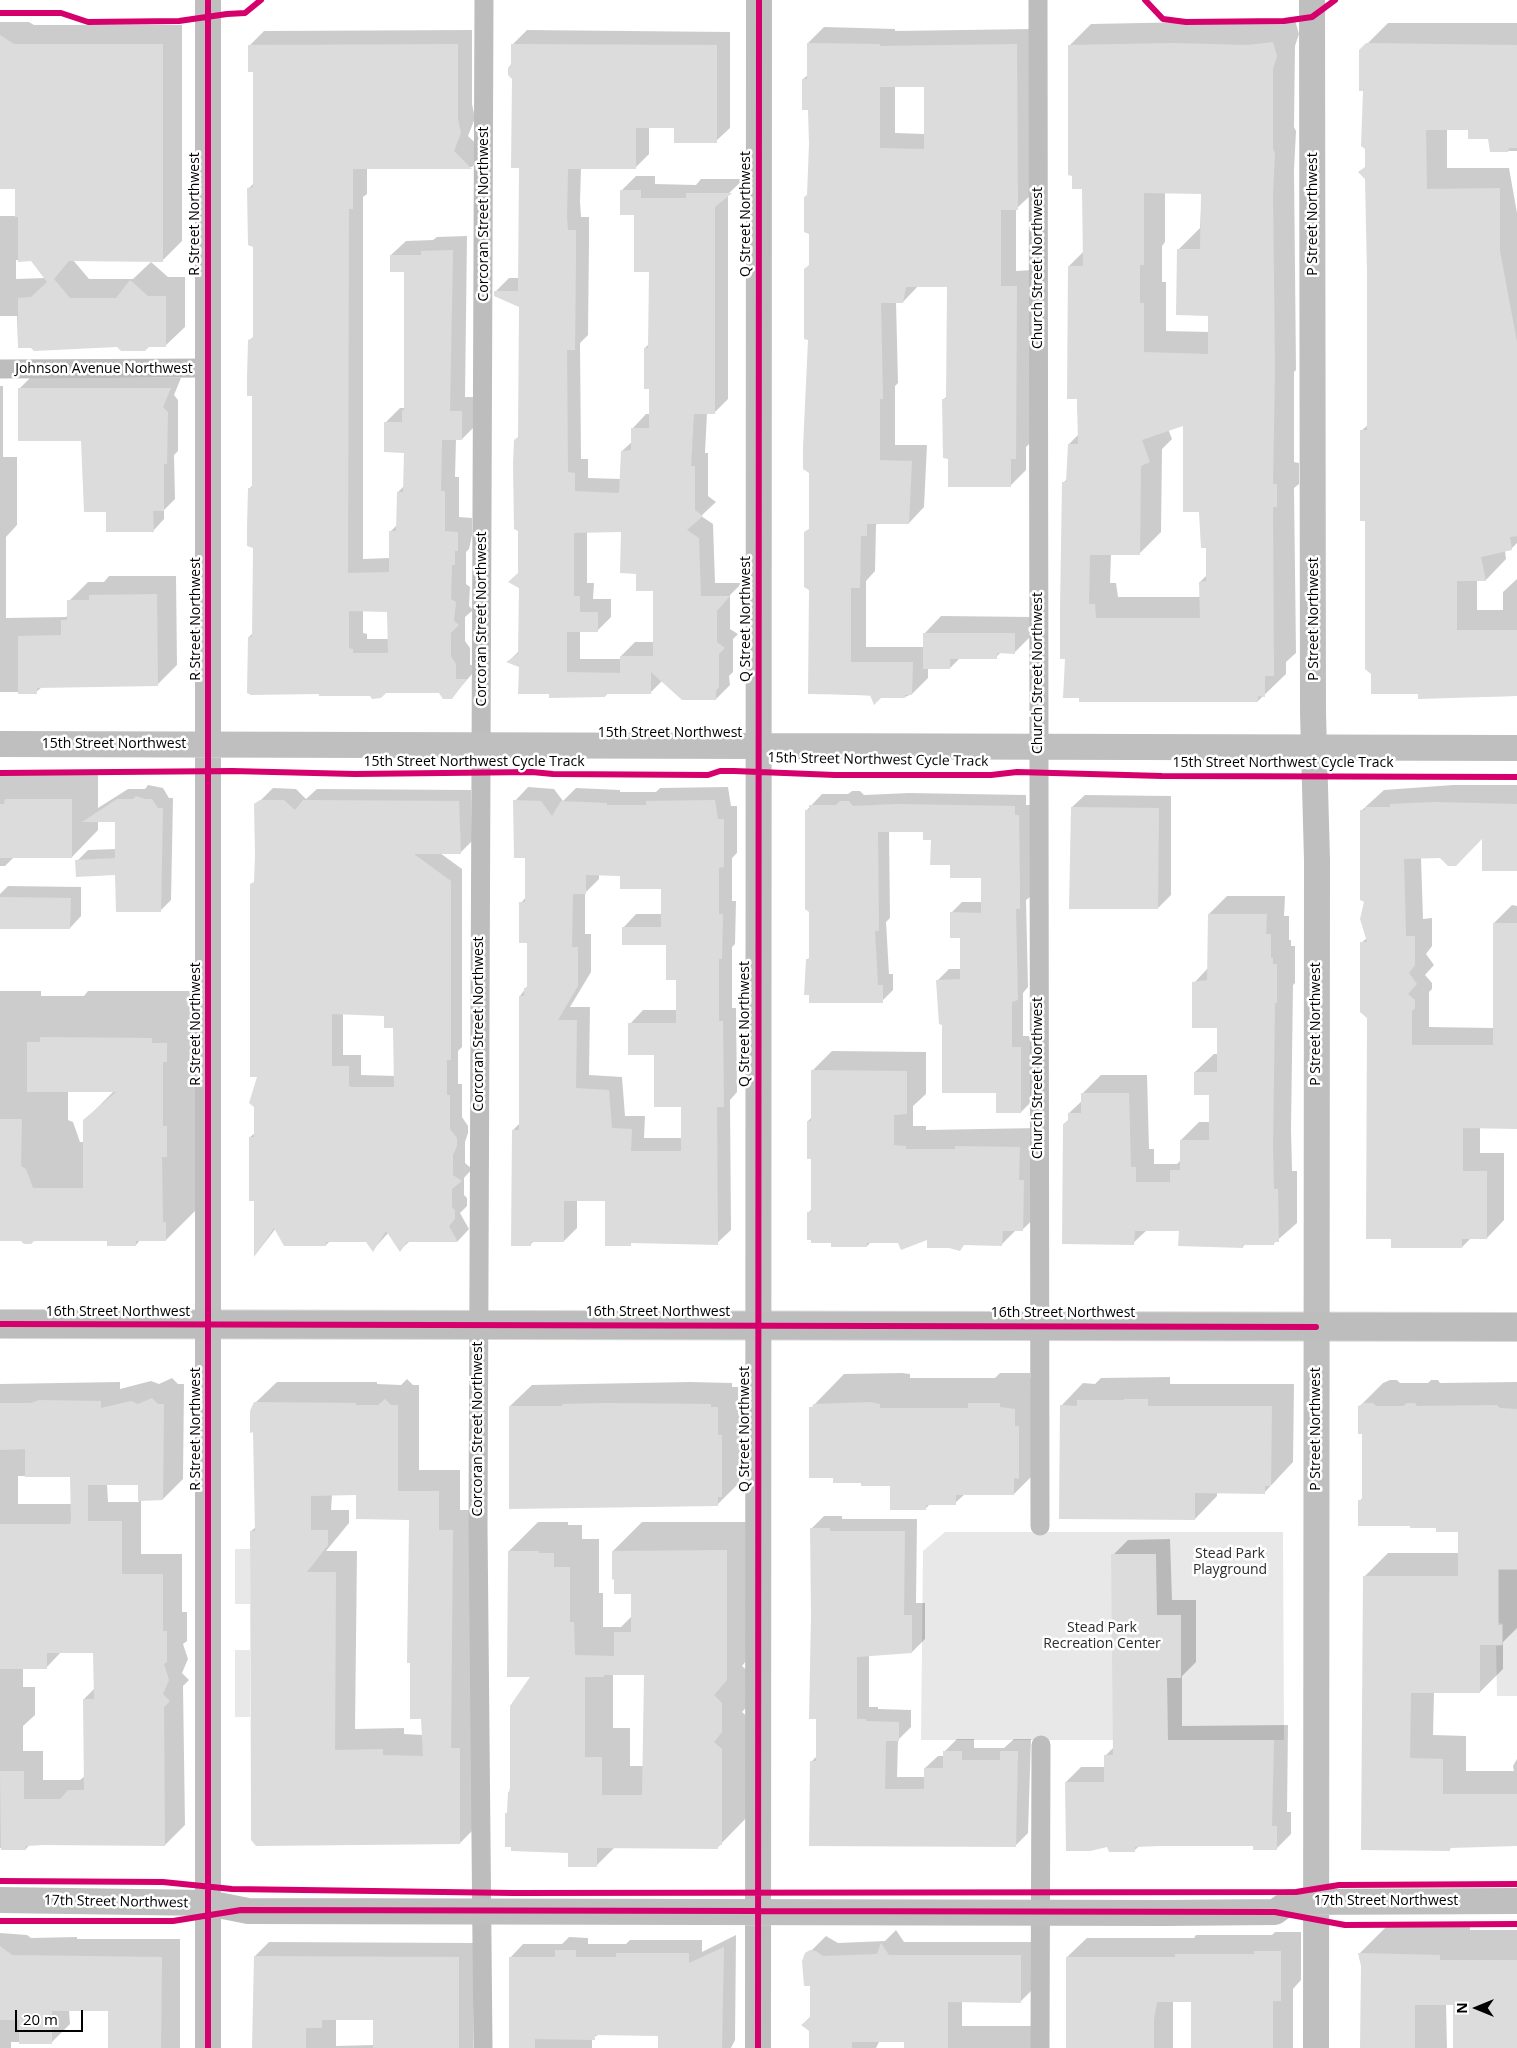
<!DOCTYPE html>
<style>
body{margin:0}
#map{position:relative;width:1517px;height:2048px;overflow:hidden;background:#fff;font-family:"Open Sans",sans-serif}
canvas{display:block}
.north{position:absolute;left:1452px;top:1983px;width:50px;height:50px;-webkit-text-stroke:4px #fff;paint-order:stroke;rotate:270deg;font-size:14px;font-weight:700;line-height:20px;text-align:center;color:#000}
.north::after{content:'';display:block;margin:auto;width:18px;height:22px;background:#000;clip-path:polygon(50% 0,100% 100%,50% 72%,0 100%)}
.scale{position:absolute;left:15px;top:2010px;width:68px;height:22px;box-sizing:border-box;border:2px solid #000;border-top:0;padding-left:6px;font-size:15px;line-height:18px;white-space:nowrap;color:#000;-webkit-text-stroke:4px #fff;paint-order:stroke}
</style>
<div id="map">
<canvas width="1517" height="2048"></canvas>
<div class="north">N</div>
<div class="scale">20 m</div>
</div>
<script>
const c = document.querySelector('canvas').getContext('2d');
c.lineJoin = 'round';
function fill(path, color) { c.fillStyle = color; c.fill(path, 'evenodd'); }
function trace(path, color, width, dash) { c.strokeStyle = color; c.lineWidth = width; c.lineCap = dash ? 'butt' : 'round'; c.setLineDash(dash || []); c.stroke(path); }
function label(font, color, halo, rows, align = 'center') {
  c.font = font + ' "Open Sans",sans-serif'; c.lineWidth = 5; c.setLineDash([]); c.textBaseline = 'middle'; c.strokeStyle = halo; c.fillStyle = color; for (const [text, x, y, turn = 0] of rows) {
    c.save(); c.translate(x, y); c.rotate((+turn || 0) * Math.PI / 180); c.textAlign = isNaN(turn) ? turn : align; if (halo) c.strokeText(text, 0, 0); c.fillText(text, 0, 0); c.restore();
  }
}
fill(new Path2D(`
 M945,1532H1283L1284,1740H921L923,1551Z
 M235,1549H250V1604H235Z
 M1499,1570H1517V1696H1497L1496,1646L1503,1645V1624L1499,1623Z
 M235,1650H250V1717H235Z`), '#e8e8e8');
fill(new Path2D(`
 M1295,20L1299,34L1295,46L1294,127L1296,131L1294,170L1296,370L1294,372V462L1299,463V484L1294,488L1296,653L1286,662V674L1258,701L1066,658L1063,483L1068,478L1069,444L1079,434L1069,266L1084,251L1083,188L1069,46L1091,24L1193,22L1271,24ZM1165,192L1202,193L1200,228L1179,249L1210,315V332L1166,331V282H1162V246L1165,242ZM1184,424L1207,547V575L1200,582L1201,597H1118L1116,583H1110L1111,554H1139L1161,532L1162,449L1172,439L1168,429Z
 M0,22H29L34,25H182V241L162,261L73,260L89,279H133L151,262L168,277H185V327L165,346H18L17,316H0V216H16V188H0ZM16,260H32L46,278L16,279Z
 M1388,23H1517V151H1491L1489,138L1469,129H1447V168H1509L1517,213V543L1511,549L1505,551L1506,559L1486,580H1477V610H1503V592L1517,579V696L1419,697L1366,520L1361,431L1368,425L1367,44Z
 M824,27L895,29V31L1032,29L1033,193L1016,209V271L1032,270L1031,442L1026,447V470L1010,486L950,457L943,400L948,395V285H919L903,302L896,301L898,383L895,386V445H927L924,507L909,523H878L876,525L875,571L866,581V647H924L925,633L941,616L1032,617V635L1015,652H1001L996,657H961L950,668H928V678L912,694L905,697L809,693L810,144L809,109L803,79L808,75V43ZM895,86H925V134L895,133Z
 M472,30V104L475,118L468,136L486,153L472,167H367V194L363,197V559L390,558V532L398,524V492L404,486L405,451L385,423L400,408H406V271L391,255L406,241L433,240L437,237L467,236L465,397H477V424L462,439H456L455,477H459V517L472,518V535L469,549L466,552V584L470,587L469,606L473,610L465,617V641L470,648V665H480L451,698L439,692H385L371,695L249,637L254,632V547L249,489L253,485V395L250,340L254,336V246L249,188L254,183V71L249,46L264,31ZM363,610L388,611L389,639H367V634L363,633Z
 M527,30L730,32V128L716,141L675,127H649V154L635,168H581L580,201L581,217H589V242L588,335L580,343L581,459H588V478L621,479L622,451L633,441V428L646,414H651V388L645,348L649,344L650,271L635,214L622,190L636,176H655V184L696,185L701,179H744L728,194V399L714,413H707L705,453H708V496L716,502L701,516L713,524L715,583H742L730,595V629L738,634L733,639V672L729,676L730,685L716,699L662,681L650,693H608L605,696L550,693L520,667L508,662L519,651L520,306L495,292L509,278H519L520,167L513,44ZM587,531H622L637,572L654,589V642H635L621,656V659H580V631H597L611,617V599H593L594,583H587Z
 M30,378H181L174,395L178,400V451L174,455L175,499L164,510V519L153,531L107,511L82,440L19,389Z
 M0,386H3V457H17V525L6,537V618L66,617L69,614V601L88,582H104L109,576H176L177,665L158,684L42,687L36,692H0Z
 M98,773V808L128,789H145L148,785L163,788L169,798H173L171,900L160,911L116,874L77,861L88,850L116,849V821L98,820V830L72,857H14L5,866H0V774Z
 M1453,785H1517V870L1483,836L1441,857L1421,858L1423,919L1432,918V946L1426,954L1434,965L1425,975L1432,983V989L1429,992V1027L1494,1028V923L1512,905L1517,906V1127H1480V1153H1504V1220L1487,1238H1471L1462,1247L1392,1238L1361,943L1367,938L1361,811L1384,790Z
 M528,787L554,789L563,801L576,788L620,790V792H656L660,788L728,787L731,806H737V853L732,858V901H736L735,944L732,947V1008H736L737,1092L730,1100L731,1230L717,1243L633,1242L630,1244L607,1200H577V1228L564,1241H534L530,1245L513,1130L520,1123V996L528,985V942L521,903L526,897L527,857L515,801ZM599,874L622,875L663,888V914H636L623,928L667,944L677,979V1010H643L630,1024L655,1054L682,1106V1138H644L645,1116H625L622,1077L589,1075L590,1007H570L591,972V934H585V893L599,879Z
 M273,788L296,789L306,799L317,789L471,790L472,841L460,853H440L462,869V1047L458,1051V1084H462V1117L468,1126V1133L465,1142V1163L472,1169L464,1178V1195L467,1198V1206L460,1213L469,1229L458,1241H410L400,1250L389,1232L373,1250L367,1241H330L326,1245L276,1228L256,1254V1200L250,1137L255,1133L258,1076L251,885L255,881L256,805ZM343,1013L385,1014L395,1027V1076L361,1075V1055H343Z
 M852,791H860L864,795L909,793L1026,795V805H1030V897L1026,900L1028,987L1023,993V1036H1032V1101L1021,1112L997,1092L943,1024L938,980L949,969H961V937L951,913L962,902H982V877L951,863L925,831H889L890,918L886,922L889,974H893V990L882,1001L807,960L811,956L806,811L822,794H848Z
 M1085,795L1171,796V895L1158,908L1072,807Z
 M8,886L81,887V916L70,928H0V894Z
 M1227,896H1285L1284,916H1289V940H1291V946H1295V983L1293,985L1291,1129L1292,1171H1297V1223L1273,1244H1245L1243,1247L1180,1230H1147L1133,1243L1064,1124L1069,1119V1113L1083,1100V1093L1101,1075H1147L1149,1149H1154V1164H1177L1181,1160V1140L1199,1122H1210V1094L1195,1072L1214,1054H1219V1026L1194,983L1209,967V914Z
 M0,991H41V996H84L88,991H198L213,1193L166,1240H140L136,1245L108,1240L0,1241ZM68,1091H114L84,1121V1142H80L73,1122L68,1120Z
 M832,1051L926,1052V1094L913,1106V1126H926V1130L1039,1128L1043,1210L1023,1229H1017L1002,1244H965L928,1238L872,1241L867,1246L832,1242L808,1213L812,1209V1158L808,1121L812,1117V1071Z
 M902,1373L910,1374V1378H995L1000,1373H1030V1378L1044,1379V1464L1014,1494H965L955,1503H931L926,1508L891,1485L862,1481L811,1408L844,1374Z
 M1170,1377V1384H1294L1293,1462L1264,1493L1217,1492V1496L1195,1519L1061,1406L1083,1383L1095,1384L1101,1378Z
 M172,1378L178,1384H184L183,1479L163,1499H141V1554H182V1612H187V1641L183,1644L188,1659L182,1673L189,1680L183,1686L185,1825L165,1845L30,1844L26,1849L0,1848V1384L120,1382V1389L151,1381L159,1384ZM18,1476H72V1504H18ZM107,1484H139V1502H108ZM62,1651H94L95,1688L84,1699L85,1776L80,1780H43V1751H23V1726L35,1715V1687H23V1668H46Z
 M407,1379L413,1385H419V1470H460V1510H474L481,1822L460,1843L256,1844L251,1531L256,1527L255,1403L277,1382H377V1384L401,1385ZM357,1494L410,1519L423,1735L404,1734V1728L355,1729L357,1551H326L349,1523V1510H331L332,1495Z
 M1390,1380H1397L1400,1383H1428L1431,1380H1438L1440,1383L1517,1382V1628L1503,1642V1669L1480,1692H1434L1433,1735L1466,1736V1771H1514L1513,1766L1517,1759V1845L1452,1847L1450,1849H1363L1364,1577L1388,1553H1459V1531L1411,1525L1360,1501L1363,1497V1432L1360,1406L1383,1383Z
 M690,1382L732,1383V1387H738V1414H743L742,1475L739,1478V1483L717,1505L510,1406L532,1385Z
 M824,1516H842V1519H917L916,1603H925V1639L912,1652L869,1655V1707H878V1709L911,1710V1727L898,1740L897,1777H925V1768L938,1756H944V1752L957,1739H974V1748H1004L1014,1739H1031L1028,1833L1015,1846L811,1762L817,1756L811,1529Z
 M538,1522H568V1525H582V1539H599V1593H603V1627H621L632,1616V1593L613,1551L642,1522H755V1650L742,1666L751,1674V1702L742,1712L751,1720L750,1814L717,1848L615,1847L596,1866L569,1852L509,1812V1793L533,1676L509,1551ZM645,1674L644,1766H630V1728H613V1675Z
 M1170,1539L1172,1600H1196V1662L1182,1676V1726L1288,1725L1287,1812H1291V1834L1276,1849L1255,1845L1139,1846L1135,1850L1066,1782L1081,1767H1105V1756L1115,1746L1113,1555L1128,1540Z
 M1390,1923L1470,1925V1930H1517V2048H1454L1455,2004H1446L1447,2048H1362V1966L1359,1954Z
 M896,1930L904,1942H1035V1987L1021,2001H962V2026H1035V2048H905V2041L879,2042L876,2048H811V2030L803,2024L811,2016V1985L804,1958L826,1936L838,1943L885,1941Z
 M1275,1932H1301V1980L1293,1989V2048H1192V2001H1173V2048H1067V1957L1087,1938H1194L1196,1935H1272Z
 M0,1933L27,1935L31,1938L77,1937V1939H180V2048H109V2010H69L70,2024L52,2042H11V2048H0Z
 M736,1935L735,2040L731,2048H660V2034H600L592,2038V2048H510V1958L523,1944H562L569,1937L588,1938V1944H626L630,1940H702V1952Z
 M269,1942L473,1943V2048H253L255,1956ZM336,2019H374V2045L336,2046Z`), '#0003');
fill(new Path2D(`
 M0,35L14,44H163V262L69,261L54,279L70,298H116L130,280L148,296H166V347H149L145,351H121L117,347L34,351L31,348H18V298L31,297L47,282L31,261L18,262V217H15V189H0Z
 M1273,42L1277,56L1273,69V149L1275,153L1273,193L1275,370L1273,484H1277V507H1273L1274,676H1265V697L1258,696V702H1079V698H1063L1065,659H1060V609L1062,482H1066L1068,444H1078L1077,399H1067L1068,266H1083L1082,189H1072V176L1068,175V45L1171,43L1248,45ZM1144,193L1201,194L1200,249H1177L1176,315L1208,316V354L1144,352V303H1140V265H1144ZM1183,426V512H1199L1201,548H1206V581L1199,582L1200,618H1096L1095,604H1089L1090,555H1140L1141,466L1150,462L1142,440Z
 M807,43L880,44V46L1017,44L1018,210H1001V286H1017L1016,459H1011V487H948V459L943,458L942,399H946L947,287H906L903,303H881L883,399H880V460L912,461L909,524H867V536H861L860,588H851V662H913L912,695H905V698H881L874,705L870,695L808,694L809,590L804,587V532L809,529V473L803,469V447L808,340L804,339V269L809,265V234L804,232V197L807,195L809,144L808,110H802V79H807ZM880,87H924V149L880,148Z
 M1366,43L1517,45V148H1509L1508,152H1490L1488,139H1468V130H1426L1427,189L1500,188V251L1517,342V536L1510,537L1512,550L1481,557L1486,581H1457V630H1517V696L1418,699V694H1371V674L1365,669V521H1360V430H1367V273L1365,179L1358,172L1365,167V149L1361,146L1363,91H1359V50Z
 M458,44V119L461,133L454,151L472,169H353V209H349L348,573L389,572V531H396L397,492H403L404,453L384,452V422H402V410H404V272H390V255H421V251L453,250L450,411H462V440H442L441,491H445V531L458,532V551H455V565H452L451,599L456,602L454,621L459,625L451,633V656L456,664V679H467L452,699H443L439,693H386L381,698L372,699L370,696H319V694L251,695L247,693L248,637H252L253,548L247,546V528L248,488H252V396H247V378L248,340L253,338V247L248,245L247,188L253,187V72H248V45ZM349,611L387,612L388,653H353V649L349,648Z
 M511,44L717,45V143H674V128H636V169H568L567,216L568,230H576V256L575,350H567L568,472L575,473V491L619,493L621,451L631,450V428H649V389H644V348H648L649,272H634V215H620V190H641V198H686V193H732L715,207V414H694L691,466H695V510L703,516L687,530L699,538L701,596H730L717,611V642L725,648L719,654V687L716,691V700H682L651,672V694H605V697L549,698V694H518L519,667L506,662L518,654L519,588L508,582L518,573V531L514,529L513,464L514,440L518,437L519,307L494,296V291H518L519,168H511L512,79L508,75V68L511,64ZM621,532L620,573L636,574V591H653V656H620V673L567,672V632H598V612H580V596H574V533Z
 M18,388H171L163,407L168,412L167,464H164V511H153L154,532H106V512H84L81,441H18Z
 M157,594L158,686L37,688V694H18V636L61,635V620H67V600H89V595Z
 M923,633H1015V654L997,653V659H950V669H923Z
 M136,796L145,799H152L158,808H163L161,912H116L115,875L76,877L75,860L115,858V822H82L117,799H133Z
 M5,799H72V858H0V804H4Z
 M260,800H284L295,810L303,800L459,801L461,854H414L451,881V1060H447V1095H450V1129L457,1138V1146L453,1155V1175L462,1181L452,1189V1207L455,1210V1219L449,1226L458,1242H407L400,1252L386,1231L373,1252L366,1242H326V1246H284L274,1228L254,1257V1201H249V1137H254V1107L249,1103L257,1077H250V884L254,882L255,855L254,804ZM332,1014L384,1016V1028H393L394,1087H352L349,1086V1066H332Z
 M513,800L541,801L552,816L561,801L607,803V805H646V801L715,800L718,819H724V867L719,868V914H723L722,959H719V1021H723L724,1107H717L718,1245L631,1243V1246H605V1201H564V1242H531V1246H511L512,1130H519V996H524V988H527V943H519V902H525V858H514ZM586,875L620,876V889H661V927H622V945H666V980H676V1023H628V1055H654V1107H681V1151H631L632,1129L612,1128L609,1090L576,1088L577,1020H558L578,986V947H572L573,894H586Z
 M840,801H849L853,806L897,804L1015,806V815H1019L1020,889V909H1016L1018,1000L1012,1002V1047H1021V1113H996V1093H942V1025L939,1024L936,980L960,979V938H950V912L981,913V878H950V865H930L931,840H923V832H878L879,931H875L878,985H883V1003H809V995H804L806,959H809V912L805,909V810H809V805H836Z
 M1435,802L1517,804V871H1482V839L1456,866H1448L1440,858L1404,859L1406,936H1415V965L1409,973L1417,984L1408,994L1415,1000V1008L1412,1011V1045H1493V923H1517V1129L1463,1128V1171H1487V1239H1462V1248H1391V1239H1366L1367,1018L1360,1012V942H1367L1360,919L1364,902L1360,900V810H1365V807H1390V804Z
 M1071,807L1159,808L1158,909H1069Z
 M0,897L71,898L70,929H0Z
 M1208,914H1267L1266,934H1271V958H1273V964H1277V1003H1275L1273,1148L1274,1189H1278L1279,1242H1274V1245H1243V1248L1178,1246L1179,1231H1135L1134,1245L1062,1244L1063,1124L1068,1121V1113H1081V1093H1129L1131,1167H1136V1182H1170V1170H1180V1140H1209V1095H1194V1072H1217V1028H1192V982L1207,980Z
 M40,1037L152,1038V1043H167V1062H163V1126H167V1157H162L163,1222H166V1241H136V1246H107V1241H34L31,1244H24L21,1241H0V1119H22L21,1166L26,1169L33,1188H83V1120L116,1092H27V1042H40Z
 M811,1070L907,1071V1114L894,1115V1145L906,1146V1149H955V1146L1020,1147L1019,1180H1024L1023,1231H1003L1002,1246L964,1245L960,1251L949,1248H927V1240L901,1250L898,1243H867V1247H831V1243H811V1240H807V1212H811V1159H807V1121H811Z
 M152,1398L158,1404H164L163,1500L138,1501V1485H88V1521H122V1574H163V1631H167V1662L164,1664L169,1680L163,1694L170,1701L164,1707L165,1846L43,1845L26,1846V1850H1L0,1771H24V1799H60L68,1790H84L83,1699H94L93,1653H47V1669H0V1524H70L71,1521L70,1477H25V1449L0,1450V1403H31L39,1400L101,1401V1408L131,1401L138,1404Z
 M385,1399L391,1405H398V1491H439V1530H453L451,1748H460V1844L256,1846L251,1840V1823L250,1531H255L253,1432L250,1433V1411L254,1402L356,1403V1405H378ZM356,1495V1519L409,1520L407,1663H410V1719H421L423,1756L383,1755V1749L335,1750L336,1572H307L328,1545V1530H311V1496Z
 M1124,1399H1148V1406H1272L1271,1486H1265V1494L1195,1493V1520L1059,1519L1060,1405L1077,1406V1400H1124Z
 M871,1402L880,1404V1408H968V1403H1000V1407L1015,1409V1426H1019V1479L1014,1478V1495H956V1505H926V1510H890V1486H861V1483H833V1478H809V1407H813V1404Z
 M606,1403L711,1404V1407H718V1435H722V1497H718V1506L509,1509V1406H562V1404Z
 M1365,1403H1373L1376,1406H1403L1407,1403H1415L1417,1406L1497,1405L1500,1408L1517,1409V1569H1498V1625H1502V1645H1480V1693H1411L1410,1758L1443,1759V1794H1517V1846L1450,1848V1851L1361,1850L1363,1576H1458V1532H1436V1528H1410V1526H1358V1500H1362V1434H1358V1406Z
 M810,1528H830V1531H905L904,1615H912V1653L857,1657V1719H866V1721L899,1722V1741H886L885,1789H924V1768H943V1751H962V1760H1000V1751H1018L1016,1847L809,1846L810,1761H816V1719H809L811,1615Z
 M727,1550V1680L714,1695L722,1703V1732L714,1742L722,1749V1845H718V1849L597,1848V1867H568V1853L511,1851V1847H505V1813H507L508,1792H510V1706L530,1677H507L508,1551H539V1553H554V1567H570V1622H574L575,1655L614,1656V1632H631V1594H614V1579L612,1580V1551ZM604,1675H644L642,1795H602V1757H585V1677H604Z
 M1111,1554H1156L1157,1615H1181V1678H1167L1168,1740H1274L1272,1826H1277V1850H1253V1846H1160L1135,1847V1852H1109L1107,1847L1090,1851H1066L1065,1782H1104V1755H1113Z
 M881,1943L889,1955H1021V2003L948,2002V2048H904V2042H852V2048H809V2031L801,2025L810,2018V1986H804L802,1961L805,1953L810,1950L816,1951L823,1956L877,1954Z
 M0,1946L12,1955L162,1957L161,2048H108V2011H52V2044H19V2020H0Z
 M724,1947L722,2048H658V2036L595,2035V2040L535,2039V2048H509V1957H555V1950H576V1957H616V1953H689V1963Z
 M1254,1951H1281V2001H1273V2048H1191V2002H1157L1154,2019V2048H1066V1957H1175V1954H1254Z
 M1358,1953L1440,1955V1960H1517V2048H1453V2005H1415V2048H1360L1361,1966Z
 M254,1956L459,1957V2048H373V2020H322V2028H306V2048H252Z`), '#dcdcdc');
const primary = new Path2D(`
 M0,1324L1517,1327`);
trace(primary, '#dbdbdb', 30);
trace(new Path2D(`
 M1038,0L1040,1526
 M0,369L208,368
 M483,2048L478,1525L484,0
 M1040,2048L1041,1745`), '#bdbdbd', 19);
trace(new Path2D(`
 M1312,0L1313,713L1317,860L1316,2048
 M0,744L1517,748
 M0,1900L208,1903L248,1911L1165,1913L1275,1912L1289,1902L1517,1901
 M208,2048V0
 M758,2048L759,0`), '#bfbfbf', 26);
trace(primary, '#bdbdbd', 28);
trace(new Path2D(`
 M1145,0L1163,19L1186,22L1284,21L1312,17L1335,0
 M0,13H61L88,22L179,21L227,14L245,13L261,0
 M0,773L232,771L355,774L532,772L553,774L708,775L720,771H734L835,775H991L1017,772L1162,776L1517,777
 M0,1324L1316,1327
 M0,1881L163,1882L232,1889L513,1893L1296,1892L1339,1885L1517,1884
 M0,1921H173L241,1910L1275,1912L1345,1925L1517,1924
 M208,2048V0
 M758,2048L759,0`), '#d6006c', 6);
label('14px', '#000', '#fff', [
 ["R Street Northwest",195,214,-90],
 ["Corcoran Street Northwest",484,214,-90],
 ["Q Street Northwest",746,214,-90],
 ["P Street Northwest",1313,214,-90],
 ["Church Street Northwest",1038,268,-90],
 ["Johnson Avenue Northwest",104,369],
 ["R Street Northwest",196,619,-90],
 ["Corcoran Street Northwest",482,619,-90],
 ["Q Street Northwest",746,619,-90],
 ["P Street Northwest",1314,619,-90],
 ["Church Street Northwest",1038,673,-90],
 ["15th Street Northwest",670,733],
 ["15th Street Northwest",114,744],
 ["15th Street Northwest Cycle Track",878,760,1],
 ["15th Street Northwest Cycle Track",474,762],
 ["15th Street Northwest Cycle Track",1283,763],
 ["R Street Northwest",196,1024,-90],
 ["Corcoran Street Northwest",479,1024,-90],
 ["Q Street Northwest",745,1024,-90],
 ["P Street Northwest",1316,1024,-90],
 ["Church Street Northwest",1038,1078,-90],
 ["16th Street Northwest",118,1312],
 ["16th Street Northwest",658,1312],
 ["16th Street Northwest",1063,1313],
 ["R Street Northwest",196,1429,-90],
 ["Corcoran Street Northwest",478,1429,-90],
 ["Q Street Northwest",745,1429,-90],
 ["P Street Northwest",1316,1429,-90],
 ["17th Street Northwest",1386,1901],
 ["17th Street Northwest",116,1902,1]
]);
label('14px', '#2d2d2d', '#fff', [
 ["Stead Park",1230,1554],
 ["Playground",1230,1570],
 ["Stead Park",1102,1628],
 ["Recreation Center",1102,1644]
]);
</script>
